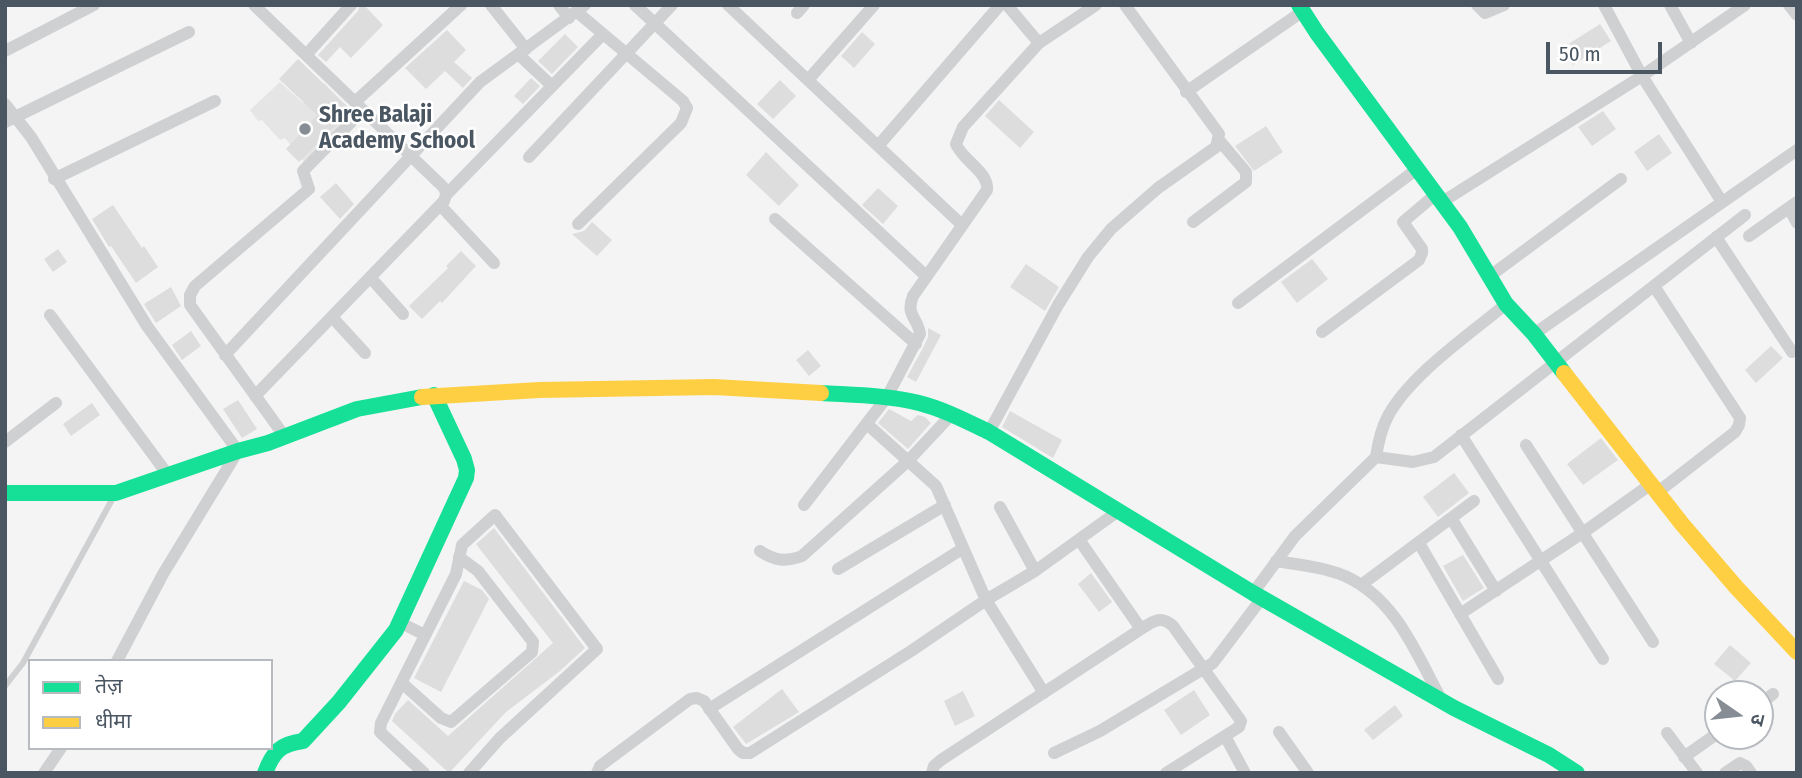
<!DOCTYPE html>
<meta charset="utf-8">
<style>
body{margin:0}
#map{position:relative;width:1802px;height:778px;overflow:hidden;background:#f4f4f4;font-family:"Fira Sans Condensed","Noto Sans Devanagari",sans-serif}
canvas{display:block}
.frame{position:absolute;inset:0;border:7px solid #4a5661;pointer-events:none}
.legend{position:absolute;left:28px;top:659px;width:245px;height:91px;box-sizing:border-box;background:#fff;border:2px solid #b7bbc0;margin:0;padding:9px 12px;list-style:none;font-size:21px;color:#4a5661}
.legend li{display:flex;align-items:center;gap:14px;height:35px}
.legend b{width:35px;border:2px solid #b7bbc0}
.north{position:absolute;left:1704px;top:680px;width:70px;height:70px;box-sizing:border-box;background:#fff;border:2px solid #b7bbc0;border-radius:50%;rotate:104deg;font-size:19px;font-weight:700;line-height:28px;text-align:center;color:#4a5661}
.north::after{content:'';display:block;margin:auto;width:24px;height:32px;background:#868d94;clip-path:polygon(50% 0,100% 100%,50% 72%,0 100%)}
.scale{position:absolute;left:1546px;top:42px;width:116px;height:32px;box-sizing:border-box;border:4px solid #4a5661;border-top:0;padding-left:9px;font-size:21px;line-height:24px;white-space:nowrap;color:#4a5661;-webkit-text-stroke:5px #fff;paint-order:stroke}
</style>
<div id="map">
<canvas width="1802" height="778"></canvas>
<div class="frame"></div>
<ul class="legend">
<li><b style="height:9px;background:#16e098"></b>तेज़</li>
<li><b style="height:9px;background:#ffcf43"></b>धीमा</li>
</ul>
<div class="north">उ</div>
<div class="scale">50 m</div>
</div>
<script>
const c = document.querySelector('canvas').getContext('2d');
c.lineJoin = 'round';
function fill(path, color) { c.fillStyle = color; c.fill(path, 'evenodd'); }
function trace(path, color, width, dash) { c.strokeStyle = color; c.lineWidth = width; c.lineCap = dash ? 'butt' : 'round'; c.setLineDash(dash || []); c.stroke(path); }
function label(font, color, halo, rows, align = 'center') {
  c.font = font + ' "Fira Sans Condensed",sans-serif'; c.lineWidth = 5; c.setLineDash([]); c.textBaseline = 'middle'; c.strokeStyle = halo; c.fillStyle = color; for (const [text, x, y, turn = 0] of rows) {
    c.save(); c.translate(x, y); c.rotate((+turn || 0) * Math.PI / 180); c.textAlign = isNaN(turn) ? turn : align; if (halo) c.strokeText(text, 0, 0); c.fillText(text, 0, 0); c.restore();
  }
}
fill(new Path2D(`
 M280,82L303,103L324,83L354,114L306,164L285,138L280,140L262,120L258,121L250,110Z`), '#e6e5e6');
fill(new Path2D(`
 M360,5H364L383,25L351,58L340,47L326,62L318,55L358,11Z
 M1600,24L1611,41L1573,65L1562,48Z
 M447,30L466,50L454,62L472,78L463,88L445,71L426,89L405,68Z
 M862,32L875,44L854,68L841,56Z
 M565,34L578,47L552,74L538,61Z
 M298,59L351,110L299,162L286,149L317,115L279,79Z
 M531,78L540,86L523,104L514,96Z
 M780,80L796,96L773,119L757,104Z
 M999,100L1034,132L1020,148L985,116Z
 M1603,111L1616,129L1592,146L1578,127Z
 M1266,126L1283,152L1254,171L1235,146Z
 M1659,134L1672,153L1647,171L1634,152Z
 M766,152L799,185L779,206L746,175Z
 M336,183L354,204L340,219L320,197Z
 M878,188L898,206L883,224L862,205Z
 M113,205L142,248L144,246L158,267L136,283L111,246L109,247L92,219Z
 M592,222L612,240L597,256L572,234L584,231Z
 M58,249L67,262L53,272L44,259Z
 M461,251L476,266L442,303L440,301L422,319L409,306L448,268L446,266Z
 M1312,259L1328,279L1297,303L1281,282Z
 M1026,264L1059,287L1045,311L1010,287Z
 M171,287L181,306L156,323L144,304Z
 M928,328L941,335L916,382L907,377L924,346L928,337Z
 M191,331L201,346L182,360L172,345Z
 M1771,346L1783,358L1756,383L1745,370Z
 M808,350L821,366L809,376L796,360Z
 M238,400L257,429L242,438L223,409Z
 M92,403L100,415L71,436L63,424Z
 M889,409L911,421L918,415L925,417L931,423L908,449L878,423Z
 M1010,411L1062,440L1053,458L1002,427Z
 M1601,438L1618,460L1583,485L1567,464Z
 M1454,473L1469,493L1438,517L1423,497Z
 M494,528L585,648L560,671L506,712L449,773L392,721L395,714L408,700L448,736L553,643L476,544Z
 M1463,555L1484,588L1463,601L1443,566Z
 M1091,573L1112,602L1099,612L1078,584Z
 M464,581L482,590L489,599L441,692L414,678Z
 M1730,645L1751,663L1735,681L1714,664Z
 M782,689L799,712L746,744L733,727Z
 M1194,690L1210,715L1181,735L1164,710Z
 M963,691L975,716L955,726L944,701Z
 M1395,705L1403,716L1373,740L1364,730Z`), '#ddddde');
trace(new Path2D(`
 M5,686L23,663L114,496`), '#ced0d2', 6);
trace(new Path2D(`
 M254,5L438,182C445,188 448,192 444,201L255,396
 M491,5L526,49
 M559,5L569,18
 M635,5L925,275
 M728,5L962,225
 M1007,5L1039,43
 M1477,5L1485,13L1504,5
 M1604,5L1642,76L1722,202
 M1670,5L1691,43
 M1789,5L1797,15
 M577,12L683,101L687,108L681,123L578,224
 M797,13L804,5
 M5,51L94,5
 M518,54L552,86
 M306,55L351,5
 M808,80L874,5
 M1186,92L1303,11
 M355,102L461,5
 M5,104L31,137L147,326L238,451L163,574L117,661
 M5,122L189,32
 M878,146L1000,5
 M529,157L672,5
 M54,179L215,101
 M446,195L602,35
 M1442,202L1642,76L1745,5
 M440,205L494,263
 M1789,208L1797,223
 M775,219L916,344
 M1193,222L1246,182V172L1219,140
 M1749,236L1797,202
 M1716,237L1792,352
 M1490,276L1621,179
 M370,277L403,314
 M1654,286L1740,418L1739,425L1735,432L1658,492
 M1238,303L1417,169
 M1506,304C1469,335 1411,374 1388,416C1381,429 1378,443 1376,457L1413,462L1434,457L1745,215
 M50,315L168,475
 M332,317L365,353
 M1322,332L1419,260L1422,253V249L1403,222L1436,194
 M1534,334L1797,150
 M225,355L480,82L585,5
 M867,424L936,486L986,600L1044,693
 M989,432L1058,305L1088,257L1111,229L1158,188L1216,147L1219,134L1125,5
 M1461,435L1603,659
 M285,437L190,305V295L195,286L309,189L303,171L363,110
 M5,442L56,403
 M1526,445L1653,642
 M804,505L887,397L920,334C918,317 905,316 913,296L987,190C989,172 962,160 956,144L963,127L1039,43L1096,5
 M1000,507L1035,571
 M1451,518L1496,591
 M1080,541L1141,629C1153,621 1161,615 1173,626L1241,721L1239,727L1166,773
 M1419,543L1498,679
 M760,551C775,561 786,562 802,556L908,461L952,414
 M1276,561C1299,565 1323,567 1345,576C1396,599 1416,653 1441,699
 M838,569L945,505
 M1361,585L1474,501
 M1253,593L1295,536L1376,457
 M1460,614L1584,532L1651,484
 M399,622L425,635
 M402,683L441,718L451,722L532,652L533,642L478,571L459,557
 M1760,704L1773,694
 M709,709L962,549
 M1279,732L1308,773
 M1667,733L1697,773
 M1225,736L1245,773
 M1054,753L1100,731L1213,663L1262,598
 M1684,757L1718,733
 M44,773L61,748
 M424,773L380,732L381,723L456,574L462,545L495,515L597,649L500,738L469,773
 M597,773L600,766L690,699L697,698L704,701L738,749L743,753H750L911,651L986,600L1035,571L1117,512
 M932,773L934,766L941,760L1141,629
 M1725,773L1740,763L1746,766L1751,773`), '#ced0d2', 12);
trace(new Path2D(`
 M1299,5L1317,33L1460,227L1506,304L1534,334L1564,373
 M821,393C854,395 887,395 919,403C943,409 966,421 989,432L1253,593L1454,708L1549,755L1577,773
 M5,493H116L238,451L268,443L357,409L422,397
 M265,773C273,752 280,744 303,741L339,702L396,630L466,478L467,470L464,459L434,395`), '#16e098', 16);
trace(new Path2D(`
 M1564,373L1682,524L1736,587L1797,652
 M422,397L539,390L714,387L821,393`), '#ffcf43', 16);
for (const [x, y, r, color] of [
 [305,129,7,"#868d94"]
]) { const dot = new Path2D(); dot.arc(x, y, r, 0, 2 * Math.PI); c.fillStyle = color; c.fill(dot); trace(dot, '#fff', 2.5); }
label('bold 23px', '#4a5661', '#fff', [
 ["Shree Balaji",319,116],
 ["Academy School",319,142]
], 'left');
</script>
